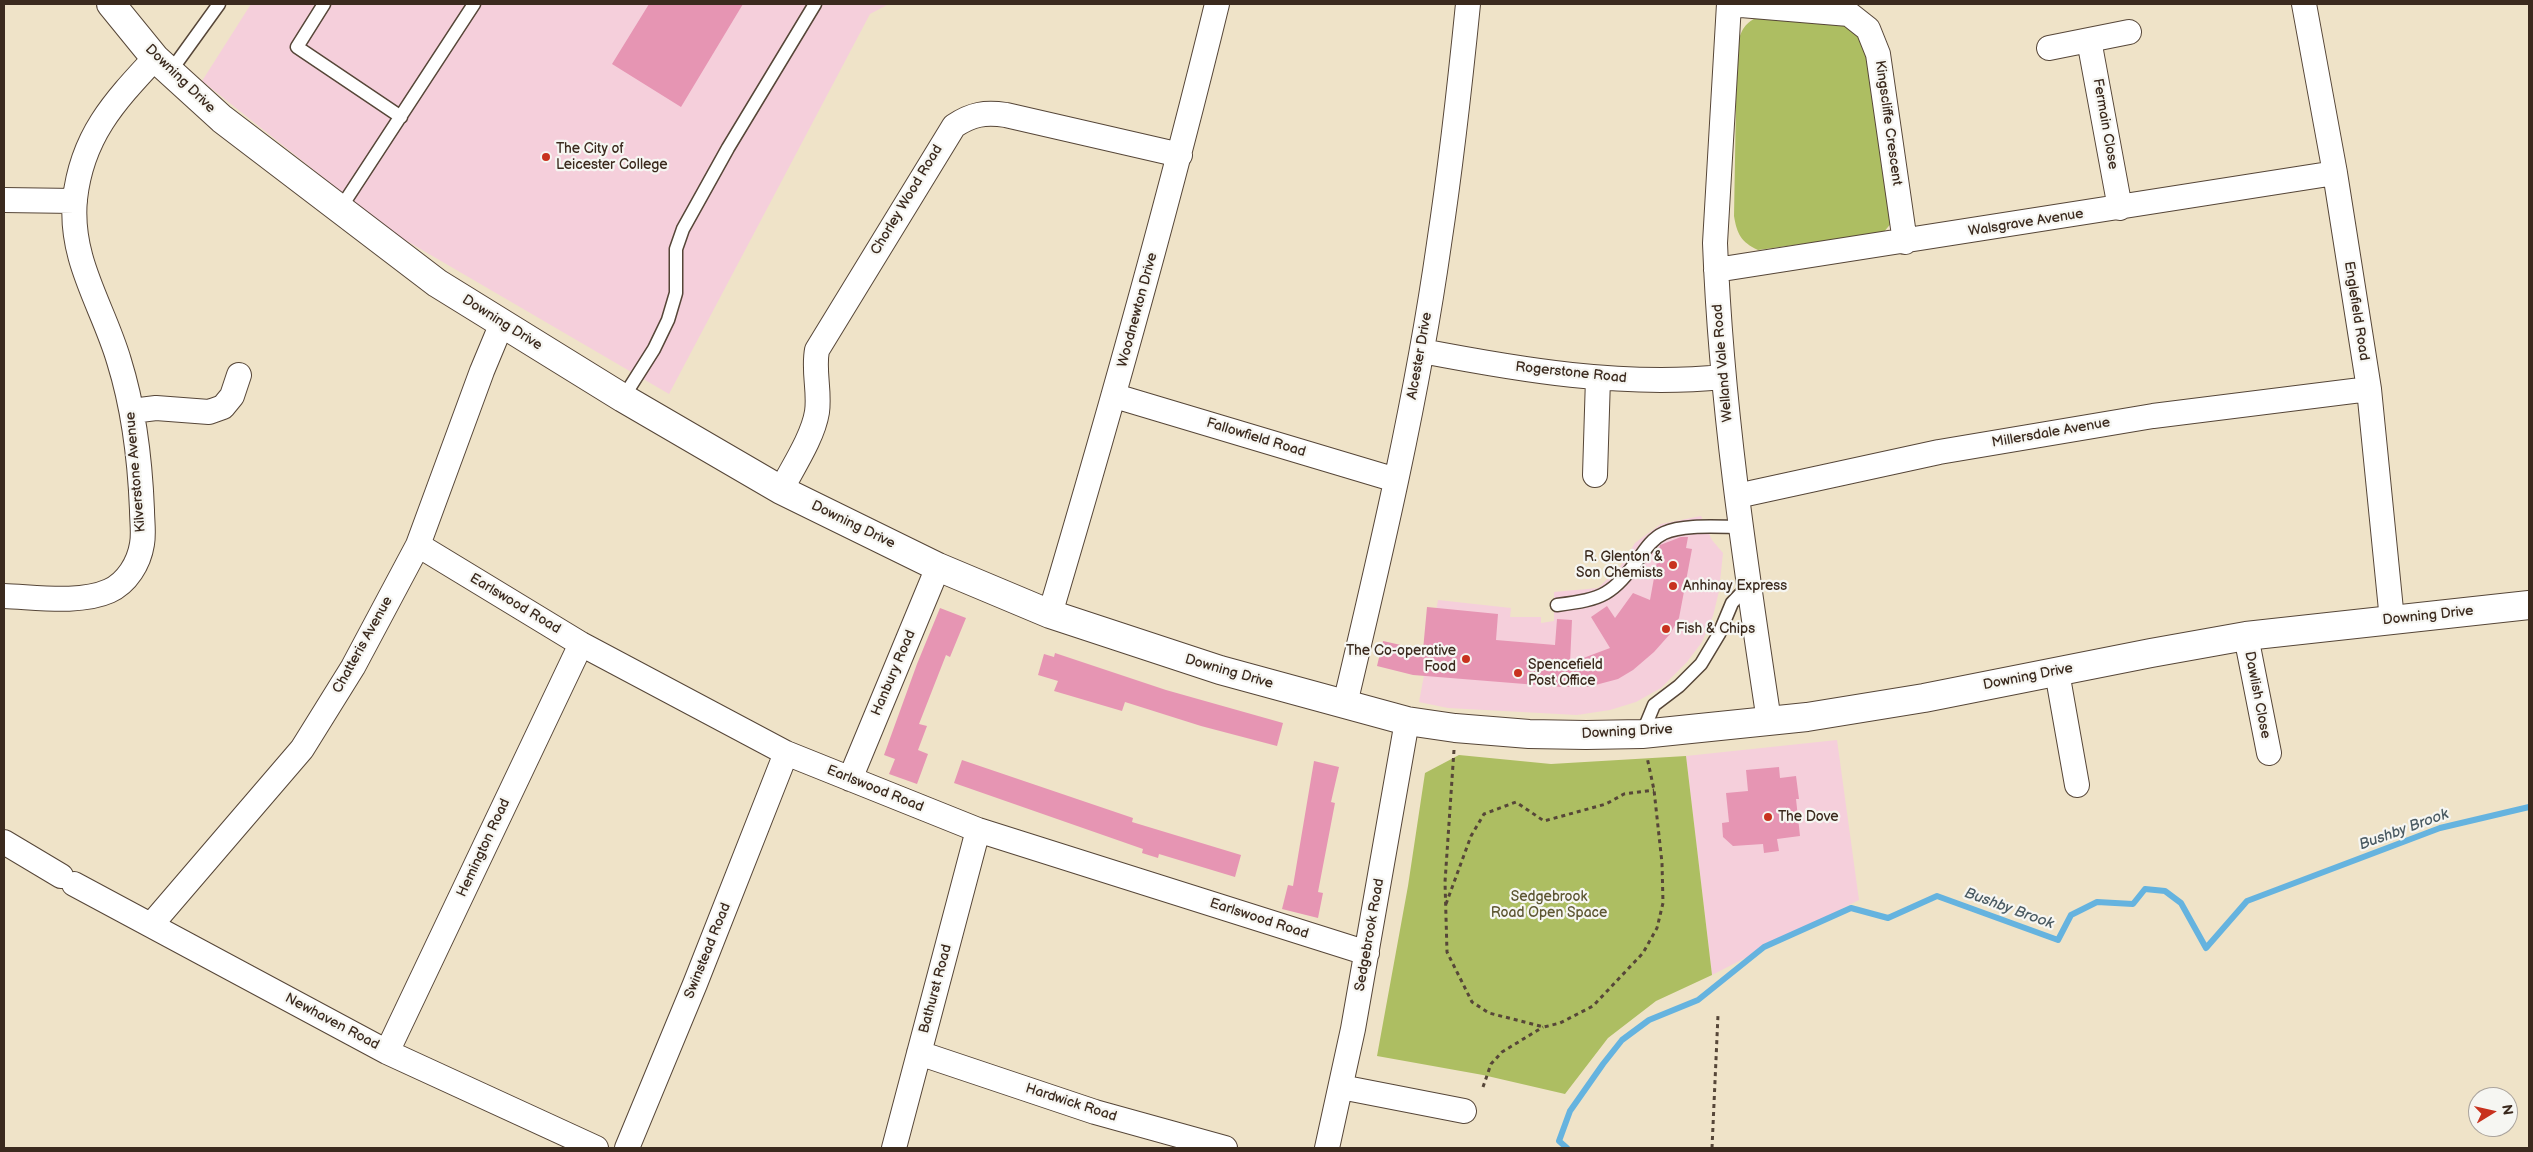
<!DOCTYPE html>
<style>
body{margin:0}
#map{position:relative;width:2533px;height:1152px;overflow:hidden;background:#efe3c8;font-family:"Balsamiq Sans",sans-serif}
canvas{display:block}
.frame{position:absolute;inset:0;border:5px solid #3b2a1e;pointer-events:none}
.north{position:absolute;left:2468px;top:1087px;width:50px;height:50px;box-sizing:border-box;background:#f6f6f2;border:1px solid #aba49d;border-radius:50%;rotate:81deg;font-size:14px;font-weight:700;line-height:20px;text-align:center;color:#3b2a1e}
.north::after{content:'';display:block;margin:auto;width:18px;height:22px;background:#c8321e;clip-path:polygon(50% 0,100% 100%,50% 72%,0 100%)}
</style>
<div id="map">
<canvas width="2533" height="1152"></canvas>
<div class="frame"></div>
<div class="north">N</div>
</div>
<script>
const c = document.querySelector('canvas').getContext('2d');
c.lineJoin = 'round';
function fill(path, color) { c.fillStyle = color; c.fill(path, 'evenodd'); }
function trace(path, color, width, dash) { c.strokeStyle = color; c.lineWidth = width; c.lineCap = dash ? 'butt' : 'round'; c.setLineDash(dash || []); c.stroke(path); }
function label(font, color, halo, rows, align = 'center') {
  c.font = font + ' "Balsamiq Sans",sans-serif'; c.lineWidth = 4.5; c.setLineDash([]); c.textBaseline = 'middle'; c.strokeStyle = halo; c.fillStyle = color; for (const [text, x, y, turn = 0] of rows) {
    c.save(); c.translate(x, y); c.rotate((+turn || 0) * Math.PI / 180); c.textAlign = isNaN(turn) ? turn : align; if (halo) c.strokeText(text, 0, 0); c.fillText(text, 0, 0); c.restore();
  }
}
fill(new Path2D(`
 M251,4H889L870,14L669,394L393,233L202,81Z
 M1701,516L1712,540L1723,553L1719,591L1713,616L1702,642L1687,662L1661,688L1636,702L1610,710L1577,715L1448,708L1419,702L1438,600L1511,608L1510,617H1541V623L1554,621V592L1598,588L1620,567L1635,543L1661,524Z
 M1837,740L1859,900L1712,975L1686,756Z`), '#f5cfdb');
fill(new Path2D(`
 M1760,16L1844,24L1861,35L1871,55L1893,221L1883,233L1758,250C1741,242 1737,234 1734,216L1737,46C1741,30 1745,22 1760,16Z
 M1459,755L1551,764L1686,756L1712,975L1656,1001L1608,1038L1565,1094L1483,1075L1377,1056L1408,886L1425,773Z`), '#adbe62');
trace(new Path2D(`
 M1567,1148L1559,1141L1570,1111L1603,1064L1622,1040L1649,1020L1698,1000L1764,947L1851,908L1888,918L1937,896L2058,940L2071,915L2097,902L2133,904L2145,889L2165,891L2181,903L2206,948L2247,901L2440,828L2529,807`), '#65b3df', 6);
fill(new Path2D(`
 M649,4H743L681,107L612,64Z
 M1681,537H1688L1686,548L1692,549L1679,618L1670,634L1654,652L1633,670L1618,679L1588,687H1562L1413,675L1377,666L1383,641L1423,650L1427,607L1498,614L1496,640L1555,645L1557,619L1572,620L1570,663L1610,648L1591,617L1607,606L1615,618L1633,593L1650,600L1660,545Z
 M940,608L966,618L950,657L946,655L919,724L927,726L918,750L928,754L917,784L889,774L895,759L884,755L917,664Z
 M1055,653L1166,690L1283,723L1277,746L1201,726L1125,702L1122,711L1054,691L1058,681L1038,675L1044,654L1054,657Z
 M962,760L1133,818L1132,822L1241,855L1235,877L1159,854L1158,858L1142,853L1143,849L954,783Z
 M1314,761L1339,767L1331,802L1335,803L1318,892L1323,893L1318,918L1282,909L1288,885L1293,886Z
 M1779,767L1780,778L1796,776L1799,799H1796L1800,836L1777,839L1779,851L1764,853L1763,844L1733,846L1723,837L1722,823L1729,822L1726,793L1748,791L1746,770Z`), '#e695b3');
const lane = new Path2D(`
 M324,4L297,47L401,117
 M170,72L219,4
 M340,209L474,4
 M623,398L654,349L668,320L676,293V249L683,229L728,148L815,4
 M1557,605C1604,599 1612,595 1640,557C1646,548 1653,538 1664,533C1683,524 1719,527 1741,527
 M1642,734L1654,705L1679,686L1701,664L1719,634L1732,603L1749,585`);
const street = new Path2D(`
 M1729,4L1715,243C1721,403 1745,562 1769,721
 M1729,4L1849,14L1868,29L1878,54L1905,242
 M2304,4L2335,173L2369,389L2392,620
 M2089,40L2120,208
 M2049,48L2129,32
 M4,200L75,201
 M1716,270L2335,173
 M1422,351C1521,370 1621,387 1723,377
 M1115,396L1396,480
 M132,411L156,408L209,412L223,407L232,396L239,375
 M1595,475L1598,378
 M781,490C793,467 813,437 817,412C820,391 813,371 817,350L954,126C972,114 985,112 1006,115L1180,155
 M1737,496L1939,452L2153,416L2369,389
 M418,545L581,644L786,753L978,830L1367,953
 M4,596C35,597 80,604 109,591C127,583 139,563 142,544C144,533 142,521 142,510C140,460 134,409 119,361C103,306 69,260 75,199C82,136 114,102 155,58
 M1050,614C1110,412 1167,209 1217,4
 M2246,636L2269,753
 M2057,672L2077,785
 M1345,704C1381,552 1417,399 1439,244C1451,165 1460,84 1468,4
 M850,779L938,567
 M4,842L61,876
 M74,884L387,1052L596,1148
 M151,925L302,749L353,667L418,545L482,371L502,323
 M387,1052L581,644
 M919,1053L1095,1112L1225,1148
 M1341,1087L1464,1111
 M627,1148L695,984L786,753
 M894,1148L978,830
 M1327,1148L1353,1029L1407,721`);
const secondary = new Path2D(`
 M111,4L155,58L222,119L437,283L623,398L781,490L938,567L1050,614L1220,670L1407,721L1455,728L1529,734L1586,735L1642,734L1807,717L1924,698L2151,653L2246,636L2529,605`);
trace(lane, '#564638', 15);
trace(street, '#564638', 26);
trace(secondary, '#564638', 30);
trace(new Path2D(`
 M1454,750L1445,882L1447,952L1472,1002L1489,1013L1544,1027L1560,1023L1593,1006L1643,953L1657,928L1663,903L1662,863L1654,790L1647,757
 M1446,904L1471,836L1484,814L1516,802L1544,821L1606,804L1624,794L1654,790
 M1483,1087L1491,1064L1502,1052L1543,1027
 M1712,1148L1718,1015`), '#564638', 3, [4, 4]);
trace(lane, '#fff', 12);
trace(street, '#fff', 24);
trace(secondary, '#fff', 28);
for (const [x, y, r, color] of [
 [546,157,5,"#c8321e"],
 [1673,565,5,"#c8321e"],
 [1673,586,5,"#c8321e"],
 [1666,629,5,"#c8321e"],
 [1466,659,5,"#c8321e"],
 [1518,673,5,"#c8321e"],
 [1768,817,5,"#c8321e"]
]) { const dot = new Path2D(); dot.arc(x, y, r, 0, 2 * Math.PI); c.fillStyle = color; c.fill(dot); trace(dot, '#f6f6f2', 2); }
label('14px', '#3b2a1e', '#f6f6f2', [
 ["Downing Drive",180,79,44],
 ["Kingscliffe Crescent",1888,123,82],
 ["Fermain Close",2105,124,80],
 ["Chorley Wood Road",907,200,-59],
 ["Walsgrave Avenue",2026,223,-9],
 ["Woodnewton Drive",1138,310,-75],
 ["Englefield Road",2356,311,81],
 ["Downing Drive",502,323,32],
 ["Alcester Drive",1420,356,-80],
 ["Welland Vale Road",1723,363,-95],
 ["Rogerstone Road",1571,373,6],
 ["Millersdale Avenue",2051,433,-10],
 ["Fallowfield Road",1256,438,17],
 ["Kilverstone Avenue",136,472,-95],
 ["Downing Drive",853,525,26],
 ["Earlswood Road",515,604,31],
 ["Downing Drive",2428,616,-6],
 ["Chatteris Avenue",363,645,-61],
 ["Downing Drive",1229,672,16],
 ["Hanbury Road",894,673,-67],
 ["Downing Drive",2028,677,-11],
 ["Dawlish Close",2257,695,79],
 ["Downing Drive",1627,732,-3],
 ["Earlswood Road",875,789,22],
 ["Hemington Road",484,848,-65],
 ["Earlswood Road",1259,919,18],
 ["Sedgebrook Road",1370,935,-80],
 ["Swinstead Road",708,951,-68],
 ["Bathurst Road",936,989,-75],
 ["Newhaven Road",332,1022,28],
 ["Hardwick Road",1071,1103,18]
]);
label('14px', '#3b2a1e', '#f6f6f2', [
 ["The City of",556,149],
 ["Leicester College",556,165],
 ["R. Glenton &",1663,557,"right"],
 ["Son Chemists",1663,573,"right"],
 ["Anhinay Express",1683,586],
 ["Fish & Chips",1676,629],
 ["The Co-operative",1456,651,"right"],
 ["Food",1456,667,"right"],
 ["Spencefield",1528,665],
 ["Post Office",1528,681],
 ["The Dove",1778,817]
], 'left');
label('14px', '#5d5632', '#f6f6f2', [
 ["Sedgebrook",1549,897],
 ["Road Open Space",1549,913]
]);
label('italic 15px', '#4a5a62', '#f6f6f2', [
 ["Bushby Brook",2404,830,-20],
 ["Bushby Brook",2009,909,20]
]);
</script>
